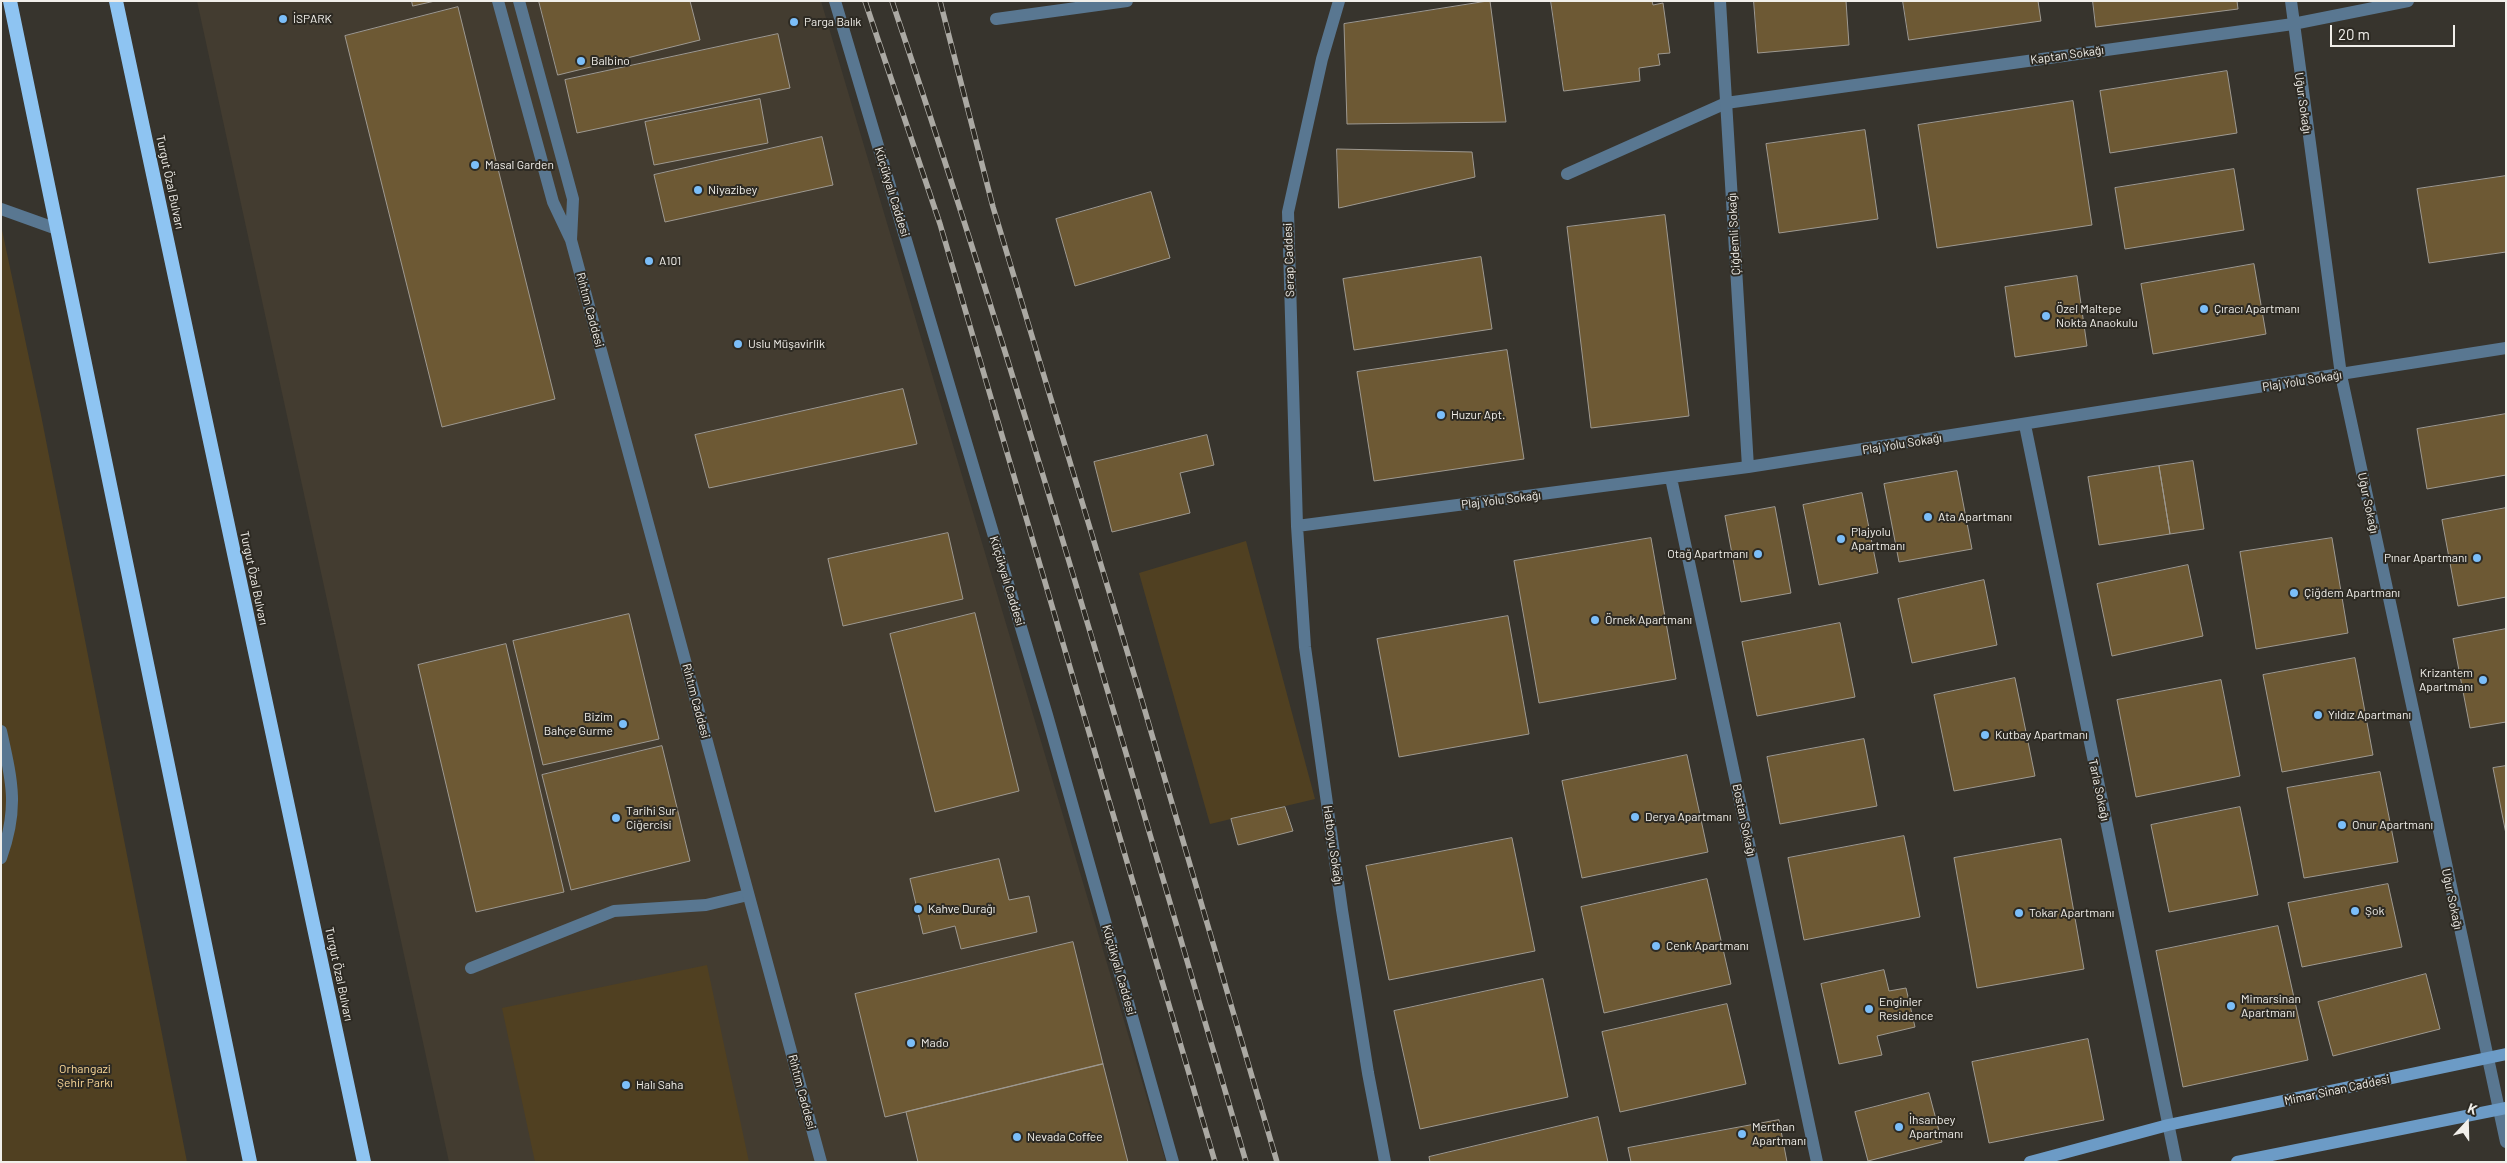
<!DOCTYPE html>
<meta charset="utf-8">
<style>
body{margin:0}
#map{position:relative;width:2507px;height:1163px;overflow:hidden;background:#37342d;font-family:Barlow,sans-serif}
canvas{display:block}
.frame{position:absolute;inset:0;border:2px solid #f1efea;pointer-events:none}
.north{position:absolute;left:2442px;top:1098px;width:50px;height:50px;-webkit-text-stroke:4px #2d2a23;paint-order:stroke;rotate:21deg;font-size:14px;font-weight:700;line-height:20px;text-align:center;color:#f1efea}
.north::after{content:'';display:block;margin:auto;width:18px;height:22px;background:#f1efea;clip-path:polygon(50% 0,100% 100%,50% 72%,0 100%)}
.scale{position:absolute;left:2330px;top:25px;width:125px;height:22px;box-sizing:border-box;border:2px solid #f1efea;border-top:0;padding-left:6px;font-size:15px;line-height:18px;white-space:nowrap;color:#f1efea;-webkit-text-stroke:4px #2d2a23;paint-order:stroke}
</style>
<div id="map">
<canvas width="2507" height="1163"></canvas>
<div class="frame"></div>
<div class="north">K</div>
<div class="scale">20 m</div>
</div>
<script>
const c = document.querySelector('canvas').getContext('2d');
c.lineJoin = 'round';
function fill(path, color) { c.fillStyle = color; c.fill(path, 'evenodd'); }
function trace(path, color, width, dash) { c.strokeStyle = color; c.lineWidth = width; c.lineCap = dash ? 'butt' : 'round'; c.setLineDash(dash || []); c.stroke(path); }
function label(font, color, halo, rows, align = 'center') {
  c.font = font + ' Barlow,sans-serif'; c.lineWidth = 4; c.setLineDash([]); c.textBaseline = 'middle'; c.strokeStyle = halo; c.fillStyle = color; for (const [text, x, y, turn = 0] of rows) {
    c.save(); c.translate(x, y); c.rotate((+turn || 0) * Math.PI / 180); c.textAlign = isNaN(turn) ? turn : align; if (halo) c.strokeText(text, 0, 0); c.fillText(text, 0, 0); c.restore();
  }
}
fill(new Path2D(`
 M197,1H821L1166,1162H449Z`), '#433c30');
fill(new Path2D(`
 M1,225L41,415L187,1162H1Z
 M1246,541L1315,799L1210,824L1139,573Z
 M707,965L749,1162H535L502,1008Z`), '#504021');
const building = new Path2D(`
 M412,1H435L413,6Z
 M539,1H690L700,40L558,75Z
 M1490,1L1506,122L1347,124L1344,24Z
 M1551,1H1652L1653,5L1663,3L1670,53L1658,54L1660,65L1639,68L1640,81L1564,91Z
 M1754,1H1846L1849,45L1758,53Z
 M1903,1H2038L2041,21L1909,40Z
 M2093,1H2237L2238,9L2096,27Z
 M458,7L555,399L442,427L345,36Z
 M778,34L790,88L577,133L565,80Z
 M2227,71L2237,133L2110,153L2100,91Z
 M760,99L768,143L654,165L645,122Z
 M2073,101L2092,225L1937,248L1918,125Z
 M1865,130L1878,219L1779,233L1766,144Z
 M822,137L833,185L665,222L654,175Z
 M1337,149L1472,152L1475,177L1339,208Z
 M2234,169L2244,230L2125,249L2115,188Z
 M2506,176V252L2429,263L2417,189Z
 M1151,192L1170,258L1075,286L1056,219Z
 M1665,215L1689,416L1591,428L1567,227Z
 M1481,257L1492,329L1354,350L1343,279Z
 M2254,264L2266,334L2153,354L2141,284Z
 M2077,276L2087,346L2015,357L2005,287Z
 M1507,350L1524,459L1374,481L1357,372Z
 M903,389L917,444L709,488L695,435Z
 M2506,414V475L2427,489L2417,429Z
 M1207,435L1214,465L1180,473L1190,513L1112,532L1094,462Z
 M2193,461L2204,529L2170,534L2159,466Z
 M2159,466L2170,534L2099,545L2088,477Z
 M1957,471L1972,549L1899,562L1884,484Z
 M1862,493L1878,573L1819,585L1803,505Z
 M1775,507L1791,593L1741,602L1725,516Z
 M2506,508V597L2458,606L2442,520Z
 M948,533L963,599L843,626L828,559Z
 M1651,538L1676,679L1539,703L1514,561Z
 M2332,538L2348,633L2256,649L2240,552Z
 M2188,565L2203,636L2112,656L2097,584Z
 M1984,580L1997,645L1912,663L1898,599Z
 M975,613L1019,791L935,812L890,634Z
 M629,614L659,739L543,765L513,641Z
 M1508,616L1529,734L1399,757L1377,639Z
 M1840,623L1855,697L1757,716L1742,642Z
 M2506,629V722L2470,728L2453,639Z
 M506,644L564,892L476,912L418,665Z
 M2355,658L2373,755L2282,772L2263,675Z
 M2015,678L2035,776L1954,791L1934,695Z
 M2221,680L2240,776L2136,797L2117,700Z
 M1864,739L1877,806L1780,824L1767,757Z
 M662,746L690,861L571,890L542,775Z
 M1687,755L1708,852L1582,878L1562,781Z
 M2506,766V834L2493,768Z
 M2380,772L2398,862L2304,878L2287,788Z
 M1285,807L1293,831L1238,845L1231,819Z
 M2240,807L2258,895L2169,912L2151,825Z
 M1904,836L1920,917L1804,940L1788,858Z
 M1512,838L1535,951L1389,980L1366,866Z
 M2061,839L2084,969L1977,988L1954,858Z
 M999,859L1009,900L1029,896L1037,932L961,949L955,926L923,934L910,879Z
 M1707,879L1731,984L1604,1013L1581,907Z
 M2388,884L2402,947L2302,967L2288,903Z
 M2278,926L2308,1060L2183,1087L2156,951Z
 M1073,942L1103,1064L885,1117L855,994Z
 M1884,970L1889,991L1906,988L1915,1027L1877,1036L1882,1055L1839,1064L1821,984Z
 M2426,974L2440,1029L2333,1056L2318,1002Z
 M1543,979L1568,1097L1420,1129L1394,1011Z
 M1727,1004L1746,1084L1620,1112L1602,1032Z
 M2088,1039L2104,1120L1989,1143L1972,1062Z
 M1103,1064L1128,1162H918L906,1112Z
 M1929,1093L1942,1142L1868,1161L1855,1112Z
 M1598,1117L1608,1162H1430L1429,1157Z
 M1779,1120L1787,1162H1631L1628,1148Z`);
fill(building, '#6d5934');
trace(building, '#9e9991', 1);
trace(new Path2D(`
 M835,1L1047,715L1173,1162
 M1567,174L1726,103
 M1,209L57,229
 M1,731C12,781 19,808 1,858
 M471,968L614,911L706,905L748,895`), '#597791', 12);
trace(new Path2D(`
 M498,1L553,202L571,240L573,199L519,1
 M1339,1L1322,59L1288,212L1297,526L1305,647L1342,910L1368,1073L1385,1162
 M1720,1L1748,467
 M2291,1L2341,375L2506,1142
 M996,19L1127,1
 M1726,103L2293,24L2408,1
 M571,240L821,1162
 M2025,425L2176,1162
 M1671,478L1817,1162
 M1297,526L1748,467L2506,348`), '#597791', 12);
trace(new Path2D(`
 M2030,1162L2168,1125L2506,1054
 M2237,1162L2506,1108`), '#6c9bc6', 12);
trace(new Path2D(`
 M10,1L250,1162
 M116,1L364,1162`), '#8ec4f2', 14);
const rail = new Path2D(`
 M865,1L940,224L1215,1162
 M892,1C1021,385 1132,774 1246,1162
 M940,1L993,207L1140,694L1277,1162`);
trace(rail, '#aba9a3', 5.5);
trace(rail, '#2d2a23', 4, [11]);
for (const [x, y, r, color] of [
 [283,19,5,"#7bbef9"],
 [794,22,5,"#7bbef9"],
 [581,61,5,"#7bbef9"],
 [475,165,5,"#7bbef9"],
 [698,190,5,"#7bbef9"],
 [649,261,5,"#7bbef9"],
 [2204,309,5,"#7bbef9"],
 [2046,316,5,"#7bbef9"],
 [738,344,5,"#7bbef9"],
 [1441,415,5,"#7bbef9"],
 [1928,517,5,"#7bbef9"],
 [1841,539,5,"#7bbef9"],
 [1758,554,5,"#7bbef9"],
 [2477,558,5,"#7bbef9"],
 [2294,593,5,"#7bbef9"],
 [1595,620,5,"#7bbef9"],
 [2483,680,5,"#7bbef9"],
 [2318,715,5,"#7bbef9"],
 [623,724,5,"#7bbef9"],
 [1985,735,5,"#7bbef9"],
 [1635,817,5,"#7bbef9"],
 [616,818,5,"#7bbef9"],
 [2342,825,5,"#7bbef9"],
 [918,909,5,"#7bbef9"],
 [2355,911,5,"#7bbef9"],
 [2019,913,5,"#7bbef9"],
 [1656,946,5,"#7bbef9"],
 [2231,1006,5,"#7bbef9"],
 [1869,1009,5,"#7bbef9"],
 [911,1043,5,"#7bbef9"],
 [626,1085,5,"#7bbef9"],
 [1899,1127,5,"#7bbef9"],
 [1742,1134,5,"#7bbef9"],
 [1017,1137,5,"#7bbef9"]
]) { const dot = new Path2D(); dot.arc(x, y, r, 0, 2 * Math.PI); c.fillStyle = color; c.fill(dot); trace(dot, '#2d2a23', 2); }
label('12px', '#f1efea', '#2d2a23', [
 ["İSPARK",293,19],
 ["Parga Balık",804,22],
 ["Balbino",591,61],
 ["Masal Garden",485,165],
 ["Niyazibey",708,190],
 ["A101",659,261],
 ["Özel Maltepe",2056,309],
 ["Nokta Anaokulu",2056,323],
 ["Çıracı Apartmanı",2214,309],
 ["Uslu Müşavirlik",748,344],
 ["Huzur Apt.",1451,415],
 ["Ata Apartmanı",1938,517],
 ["Plajyolu",1851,532],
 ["Apartmanı",1851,546],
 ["Otağ Apartmanı",1748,554,"right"],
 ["Pınar Apartmanı",2467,558,"right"],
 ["Çiğdem Apartmanı",2304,593],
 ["Örnek Apartmanı",1605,620],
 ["Krizantem",2473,673,"right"],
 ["Apartmanı",2473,687,"right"],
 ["Yıldız Apartmanı",2328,715],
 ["Bizim",613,717,"right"],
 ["Bahçe Gurme",613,731,"right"],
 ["Kutbay Apartmanı",1995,735],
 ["Tarihi Sur",626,811],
 ["Ciğercisi",626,825],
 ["Derya Apartmanı",1645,817],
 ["Onur Apartmanı",2352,825],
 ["Kahve Durağı",928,909],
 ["Şok",2365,911],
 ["Tokar Apartmanı",2029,913],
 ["Cenk Apartmanı",1666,946],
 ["Mimarsinan",2241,999],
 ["Apartmanı",2241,1013],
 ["Enginler",1879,1002],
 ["Residence",1879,1016],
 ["Mado",921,1043],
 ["Halı Saha",636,1085],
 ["İhsanbey",1909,1120],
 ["Apartmanı",1909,1134],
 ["Merthan",1752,1127],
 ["Apartmanı",1752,1141],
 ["Nevada Coffee",1027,1137]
], 'left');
label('12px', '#f1efea', '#2d2a23', [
 ["Kaptan Sokağı",2067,55,-8],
 ["Uğur Sokağı",2303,103,82],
 ["Turgut Özal Bulvarı",170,182,78],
 ["Küçükyalı Caddesi",892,192,73],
 ["Çiğdemli Sokağı",1734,234,-93],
 ["Serap Caddesi",1289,260,-92],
 ["Rıhtım Caddesi",590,310,75],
 ["Plaj Yolu Sokağı",2302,381,-9],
 ["Plaj Yolu Sokağı",1902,444,-9],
 ["Plaj Yolu Sokağı",1501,500,-7],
 ["Uğur Sokağı",2368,503,78],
 ["Turgut Özal Bulvarı",254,578,78],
 ["Küçükyalı Caddesi",1007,581,73],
 ["Rıhtım Caddesi",696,701,75],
 ["Tarla Sokağı",2099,790,78],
 ["Bostan Sokağı",1744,820,78],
 ["Hatboyu Sokağı",1333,845,82],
 ["Uğur Sokağı",2452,899,78],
 ["Küçükyalı Caddesi",1119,970,74],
 ["Turgut Özal Bulvarı",339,974,78],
 ["Mimar Sinan Caddesi",2337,1090,-12],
 ["Rıhtım Caddesi",802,1092,75]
]);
label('12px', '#fbd898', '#2d2a23', [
 ["Orhangazi",85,1069],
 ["Şehir Parkı",85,1083]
]);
</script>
